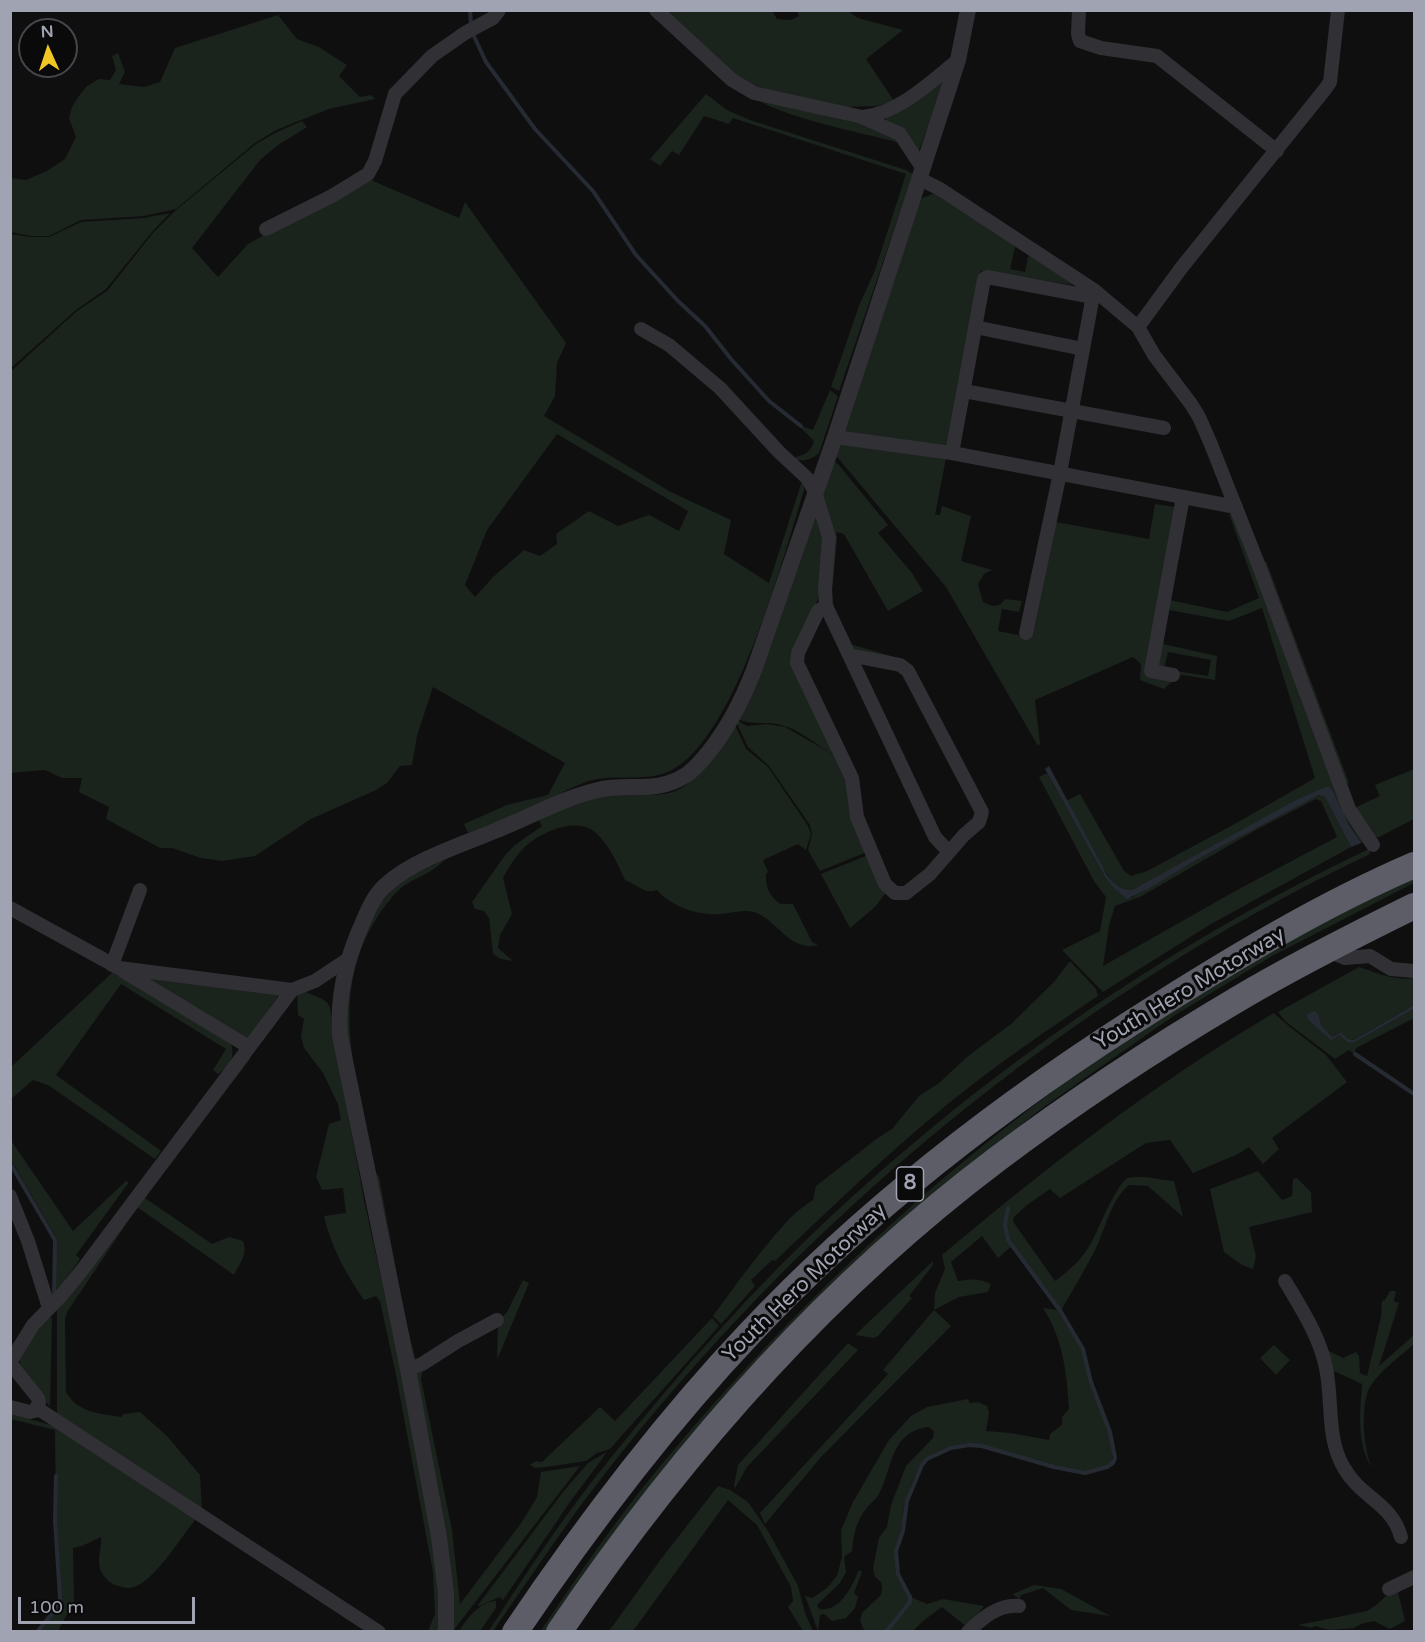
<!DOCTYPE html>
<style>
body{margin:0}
#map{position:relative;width:1425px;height:1642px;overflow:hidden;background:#0f0f10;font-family:"Varela Round",sans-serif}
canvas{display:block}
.frame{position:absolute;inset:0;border:12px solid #a0a3b1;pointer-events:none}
.north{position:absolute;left:18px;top:18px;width:60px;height:60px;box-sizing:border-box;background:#0a0a0b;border:2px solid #46474d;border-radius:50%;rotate:357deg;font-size:16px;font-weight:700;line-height:24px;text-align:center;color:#a0a3b1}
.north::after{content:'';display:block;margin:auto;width:21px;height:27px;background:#f1c725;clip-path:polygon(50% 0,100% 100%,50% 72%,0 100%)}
.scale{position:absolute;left:18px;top:1597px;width:177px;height:27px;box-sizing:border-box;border:3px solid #a0a3b1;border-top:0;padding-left:8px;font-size:18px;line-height:21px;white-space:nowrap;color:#a0a3b1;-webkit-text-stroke:4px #0a0a0b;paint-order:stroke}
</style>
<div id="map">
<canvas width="1425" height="1642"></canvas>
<div class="frame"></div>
<div class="north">N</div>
<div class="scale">100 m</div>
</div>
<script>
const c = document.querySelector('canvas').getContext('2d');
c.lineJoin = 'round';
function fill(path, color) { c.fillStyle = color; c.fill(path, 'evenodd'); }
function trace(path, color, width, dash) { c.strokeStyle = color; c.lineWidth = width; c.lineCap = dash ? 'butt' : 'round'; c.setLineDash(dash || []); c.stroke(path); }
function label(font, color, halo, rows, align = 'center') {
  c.font = font + ' "Varela Round",sans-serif'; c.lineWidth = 6; c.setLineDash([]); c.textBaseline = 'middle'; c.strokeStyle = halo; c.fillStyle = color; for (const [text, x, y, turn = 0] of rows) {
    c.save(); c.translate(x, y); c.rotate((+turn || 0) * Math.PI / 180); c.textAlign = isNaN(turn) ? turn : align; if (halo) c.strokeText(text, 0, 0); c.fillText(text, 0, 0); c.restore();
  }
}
fill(new Path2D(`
 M663,11H772L777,19L791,20L799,16L797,11H848L858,18L903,30L866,59L894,101L877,106L846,107L758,87L733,75Z
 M278,15L297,39L319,47L347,65L339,76L360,97L371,95L375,99L329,109L276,130L255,143L176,209L144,216L81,220L49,236H30L11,232V178L26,180L47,171L65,159L76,137L69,118L72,107L78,97L87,86L99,79L110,80L116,70L112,56L118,53L125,72L119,84L144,87L160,82L175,48Z
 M949,70L917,156L887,123L885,116Z
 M706,94L727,110L750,120L906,170L913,174L839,391L831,387L859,306L875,270L906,174L733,118L729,124L704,116L679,155L672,151L660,166L650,159Z
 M751,95L839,119L881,128L901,143C867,134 774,116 751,95Z
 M302,121L307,127L278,145L260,160L192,248L218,277L248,244L293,219L371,180L459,218L465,202L566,343L557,363L555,396L544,416L671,492L731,520L724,554L769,583L803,478L807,480C785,551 737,738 670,771C644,783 616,773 589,781C570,787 553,798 536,806C514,816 491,824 468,833L464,824L507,805L548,795L565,763L433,687L417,736L412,765L400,766L387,783L376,790L311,819L255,856L222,861L201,858L172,848H160L106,819L109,807L79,792L82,778H62L45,770L11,773V371L77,311L107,291L153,233L176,210L256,144L277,132ZM557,434L688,511L679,531L649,515L618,526L589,511L556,534L557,544L540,556L524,550L493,577L475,597L465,585L487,530Z
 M935,193L1016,243L1010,269L1025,272L1028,257L1032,254L1073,285L981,271L947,448L844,433L920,199Z
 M170,213L152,232L106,289L76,310L11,368V234L30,237H49L81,222L144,218Z
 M830,390L838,396L819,453C810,461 801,462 790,458C802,457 811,453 814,441L802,429V426L813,430Z
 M848,443L946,458L935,515H940L942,506L971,516L961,561L992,570L984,574L978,584L983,602C992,607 999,608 1005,599L1022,601L1019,612L1002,609L998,631L1028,637L1056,522L1149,539L1155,504L1175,507L1145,673L1174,680L1164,689L1140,680L1141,664L1133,657L1035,700L1040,744L1038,746L946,587L833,452L841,445Z
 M830,458L838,464L888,525L878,533L912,573L923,591L888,611L844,534L836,532L837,539L831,602L850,644L905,660L912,665L945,728L943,729L908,665L851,648L846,642L832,612L828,596L832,537L820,499V490Z
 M1229,514H1232L1366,841L1361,843L1326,787L1132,890C1127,891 1123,890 1119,887C1102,875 1077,821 1066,801L1080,794L1124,871L1131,876L1147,871L1231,826L1315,778L1262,608L1229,621L1169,610L1163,644L1217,656L1215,680L1175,674L1176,671L1208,676L1211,660L1168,652L1164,668L1156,667L1165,599L1227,612L1259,598Z
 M815,515L825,535L821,592L794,656L837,754L831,753C815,744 799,729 781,725C763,720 754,727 736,718Z
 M1266,561L1349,783L1343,785L1263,562Z
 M735,719L747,726L767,724L785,727L834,755L849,779L867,852L820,871L808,850L812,834L810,825L769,766L748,747Z
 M734,723L746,749L768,767L808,826L811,834L806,850L798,844L763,860L768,872L766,874C765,887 770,896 780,904H793L812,942L818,945C789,952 778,920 754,912C743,909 732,913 721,914C699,916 672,907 657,890C644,895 637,884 625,880C617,863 610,846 596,833C578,816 543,831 527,845C517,854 509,866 503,878L512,914L500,935L498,948L513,961L501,959L493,954L489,918L484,911L475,909L472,902L506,854L515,845L542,826L538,819C557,811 580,798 599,794C623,790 656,800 678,790C697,782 721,740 734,723Z
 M1414,769V819L1379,837H1374L1352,809L1380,796L1375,785Z
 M1047,773L1105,877L1131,898L1200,858L1319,795L1325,797L1351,847L1211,924L1103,992L1062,950L1100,931L1106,897L1094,881L1039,777ZM1316,799L1321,801L1337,837L1237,890L1103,966L1109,926L1115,906L1140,897L1256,830Z
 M1369,849L1370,854C1068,998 805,1216 600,1480C562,1529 528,1581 493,1631L488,1632C521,1581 554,1531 590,1484C657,1399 728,1316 805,1241C970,1082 1162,947 1369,849Z
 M868,855L888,890L875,907L850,928L821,874Z
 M445,859C429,878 410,876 393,896C321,980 356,1074 375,1171L379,1177L406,1324L417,1364H414L345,1035L351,965L381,903L399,882Z
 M1414,876V883L1272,956L1172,1017L1041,1109L936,1193L548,1631L540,1632C577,1577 615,1521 657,1470C803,1293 974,1136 1168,1012C1247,962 1330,918 1414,876Z
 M1070,961L1096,989L1098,996C1047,1030 996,1065 949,1103C888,1153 832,1207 775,1261L772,1260L751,1280L755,1286L721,1324L713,1316C729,1294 744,1273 761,1252C778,1232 789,1215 813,1200L816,1186L879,1137L892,1129L919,1096L939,1083L968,1056L1011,1024L1054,982Z
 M1359,967C1378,973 1394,981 1414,978V1005L1354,1040L1348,1039L1341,1032L1332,1037L1321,1025L1319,1016L1308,1020L1331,1039L1340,1035L1353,1043L1414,1009V1018L1356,1048L1354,1054L1349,1050L1335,1059L1285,1021L1278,1012Z
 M113,972L230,1041C236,1055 231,1066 218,1074L213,1070L226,1049L121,984L56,1075L161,1151L155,1159L48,1085L33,1080L11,1099V1067Z
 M144,976L277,993L278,996L247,1040Z
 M303,991C329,1002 331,998 332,1028L364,1200L405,1387L440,1568L439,1631H428L435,1614L433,1572L395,1370L380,1301L376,1296L364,1300C346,1274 331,1247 324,1216L346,1213L343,1188L322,1190L316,1177L329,1124L341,1120L338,1104L323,1073L304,1048L301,1036L304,1019L298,1015L297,992Z
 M1274,1013L1285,1023L1326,1055L1347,1082L1272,1138L1279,1149L1263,1164L1249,1147L1238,1154L1193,1173L1170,1140L1146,1143L1060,1198L1050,1189L1027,1205L1013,1218L1014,1223L1055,1281C1070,1270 1082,1259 1091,1243C1098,1231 1117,1182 1128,1178C1141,1174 1161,1180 1174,1181L1183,1217L1148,1186L1129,1185C1112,1199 1106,1225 1098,1244C1087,1267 1073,1289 1061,1311L1009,1240L1006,1225L1009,1209L1008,1208C1004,1223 1002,1233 1012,1246L998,1258L982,1236L951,1262L958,1281C969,1279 980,1278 991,1284L988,1292L959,1297L934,1310L951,1326L821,1457L765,1524L760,1513L888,1374L883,1370L934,1310L935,1293L945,1269L942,1255C1048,1166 1155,1083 1274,1013Z
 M247,1056L250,1059L145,1198L212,1244L229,1237L243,1241C248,1254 240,1263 234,1275L140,1209L137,1208L67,1312L65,1320L66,1392C78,1413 99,1413 121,1417L124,1414L140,1412L167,1436L200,1475L202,1512L57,1417V1308Z
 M10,1139L73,1231L126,1181L129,1182L76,1255L80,1259L56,1293V1237L11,1160Z
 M1258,1171L1282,1200L1292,1196L1293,1179L1297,1178L1311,1192L1312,1212L1249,1227L1256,1256L1253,1269L1242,1265L1224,1252L1210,1189Z
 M933,1261V1265L909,1296L912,1298L878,1336L874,1338L855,1335Z
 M523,1280L529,1283L497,1360L498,1321L507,1312Z
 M1390,1291H1396L1394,1301L1399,1303L1379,1366L1414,1335V1344C1400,1357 1380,1370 1370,1387C1360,1404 1363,1452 1373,1470C1356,1444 1360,1413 1362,1384L1336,1372L1329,1371L1322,1350L1329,1351L1343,1358L1356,1352L1359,1356L1360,1373L1367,1376L1381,1317L1382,1301L1385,1300Z
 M1043,1308L1057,1310L1082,1349L1091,1383L1109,1432L1113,1450L1112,1463C1066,1494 995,1425 940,1451C934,1455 926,1458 922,1464C915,1473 907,1496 904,1506C903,1515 904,1525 902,1534C900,1540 897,1545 896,1551C891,1574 911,1587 909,1602L885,1631H864L860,1620L862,1613L881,1595L882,1588L881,1582L875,1577L873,1568L879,1538L887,1527L891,1505L906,1466L933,1438L934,1431L928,1427C890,1432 893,1468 879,1494C877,1499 870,1503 867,1508C857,1519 853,1536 852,1551L844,1557L846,1572L840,1583L817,1605L819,1609C840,1613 852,1586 859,1570L862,1572L854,1593L858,1597L855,1608L846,1618L832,1621L824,1614L820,1615L818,1631L805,1596L812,1598L827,1588L837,1576L842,1557L841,1530L853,1502L889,1440L911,1416L927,1407L968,1399L970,1403L978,1402L987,1406L989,1412L986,1431L1011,1433L1049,1440L1050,1434L1062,1425V1417L1069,1409C1067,1375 1063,1338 1043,1308Z
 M49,1317L52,1318L50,1407C43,1397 19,1371 19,1359C20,1344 38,1326 49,1317Z
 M712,1318L719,1326L610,1449L597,1453L586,1461L546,1467L535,1468L530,1465L536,1461L542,1462L600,1407L615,1421Z
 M848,1343L858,1350L747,1467L735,1488L734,1486L738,1465Z
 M1274,1345L1290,1360L1276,1375L1260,1358Z
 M416,1370H423L421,1379L452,1530L460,1604L522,1522L537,1497L541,1472L580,1466L453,1631Z
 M10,1414L55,1426L196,1519C182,1535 152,1587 129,1588C126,1588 119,1586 115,1585C109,1583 102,1575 100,1569C97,1557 102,1547 101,1537L82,1546L73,1548L74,1601L58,1631H39L56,1610L61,1598L56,1520L55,1430L11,1419Z
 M607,1452L570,1502L503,1600L500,1597L497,1598L479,1606L478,1605L563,1492L588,1463Z
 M718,1486L730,1490L748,1502L768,1531L798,1586L805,1613L813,1631H803L788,1607L793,1601L791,1587L757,1525L728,1500L633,1631H609L661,1559Z
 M1034,1585L1061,1589L1110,1616L1071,1610L1043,1588L1021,1595L1019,1599L1013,1594Z
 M1397,1588L1405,1621L1390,1629L1374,1621L1361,1624L1354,1628L1330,1630L1314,1626L1312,1628L1298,1625L1367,1611C1379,1605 1386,1594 1397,1588Z
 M911,1597L927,1604L943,1599L984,1606L967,1627L942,1607L923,1621L913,1631L888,1632L910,1603Z
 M496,1601V1608L480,1631H459C468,1618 479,1602 496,1601Z`), '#1b231d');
fill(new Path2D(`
 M1049,766L1107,875C1114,883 1120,891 1132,890L1298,799L1326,787H1330L1333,792L1349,825L1361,843L1351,847L1325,797L1319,795L1200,858L1146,890L1127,899L1116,890L1105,877L1045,769Z
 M1414,1005V1009L1353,1043L1347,1042L1340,1035L1331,1040L1308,1020L1307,1014L1315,1011L1319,1016L1321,1025L1332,1037L1341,1032L1348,1039L1354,1040Z`), '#262b33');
trace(new Path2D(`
 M470,10L471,25
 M472,32L486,62L535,129L593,191L636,255L678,301L705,326L731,359L769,401L801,426
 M1355,1054L1414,1094
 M10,1163L55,1240L54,1296
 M37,1632L55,1610L60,1598L55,1520L56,1476
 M886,1632L910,1602V1597L898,1574L896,1551L903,1531L907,1501L922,1465L927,1459L951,1448L969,1445L982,1446L1054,1467L1085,1473L1107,1467L1113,1463L1115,1458L1110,1432L1091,1382L1083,1349L1061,1312L1008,1240L1005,1225L1008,1208`), '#262b33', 4);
trace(new Path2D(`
 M656,10L732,80L754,93L862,117L900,134L923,169
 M1079,10L1078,34L1080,41L1101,48L1157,56L1277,151
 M863,117C899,113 931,82 958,60
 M920,179L940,189L1094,290L1138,327L1154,355L1191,404L1199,417L1210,442L1259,566L1349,809L1373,845
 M266,229L332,196L368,174L375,161L395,94L432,56L465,33L493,18L499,10
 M975,327L1083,349
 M1138,327L1182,267L1326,88L1330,82L1338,10
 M641,329L669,345L720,388L779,452L808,479L815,492L829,537L825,588L826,606L935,837L949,852
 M964,391L1164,428
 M835,437L952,453L1236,507
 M952,453L984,279L987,277L1093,297
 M826,606L818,611L798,653L797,663L852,778L857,817L885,884L895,893H906L930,874L964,835L979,822L982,812L908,671L900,665L849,655
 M1026,633L1060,473L1094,290
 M1173,675L1151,671L1183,497
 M10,908L119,968L292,990L315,981L348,959
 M1325,950L1345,958L1370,956L1391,969L1414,971
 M112,965L140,890
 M123,971L249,1047
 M10,1196L28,1241L49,1308
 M1285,1281C1301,1308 1320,1337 1326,1368C1333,1401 1326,1438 1344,1468C1361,1498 1392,1503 1401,1537
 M10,1362L33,1325L60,1297L83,1269L292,990
 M10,1363L38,1398L39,1403L35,1411L30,1412L10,1407
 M408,1369L422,1364L458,1341L497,1320
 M37,1408L379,1632
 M1389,1589L1414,1577
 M968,1632C982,1618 999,1604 1019,1606`), '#303035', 14);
trace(new Path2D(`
 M446,1632V1593L439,1537L408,1369L340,1036C337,995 346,959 363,922C369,908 375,894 387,884C413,860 464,844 497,830C530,817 563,798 598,790C629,782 655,795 686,775C695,769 701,761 708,753C729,727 742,701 754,670L835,437L958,60L968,10`), '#303035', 16);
trace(new Path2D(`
 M515,1632C586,1527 662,1426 749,1334C870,1205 1012,1097 1161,1004C1242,953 1326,903 1414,865
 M559,1632C679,1455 825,1289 996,1160C1073,1102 1155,1048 1238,999C1295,965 1355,935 1414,906`), '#5c5d66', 26);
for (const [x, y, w] of [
 [910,1184,27]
]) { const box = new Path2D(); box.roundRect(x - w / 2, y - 17, w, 34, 4.5); c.fillStyle = '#0a0a0b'; c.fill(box); trace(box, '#a0a3b1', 1.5); }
label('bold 20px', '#a0a3b1', null, [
 ["8",910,1184]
]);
label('21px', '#a0a3b1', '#0a0a0b', [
 ["Youth Hero Motorway",1190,989,-31],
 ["Youth Hero Motorway",805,1283,-44]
]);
</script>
